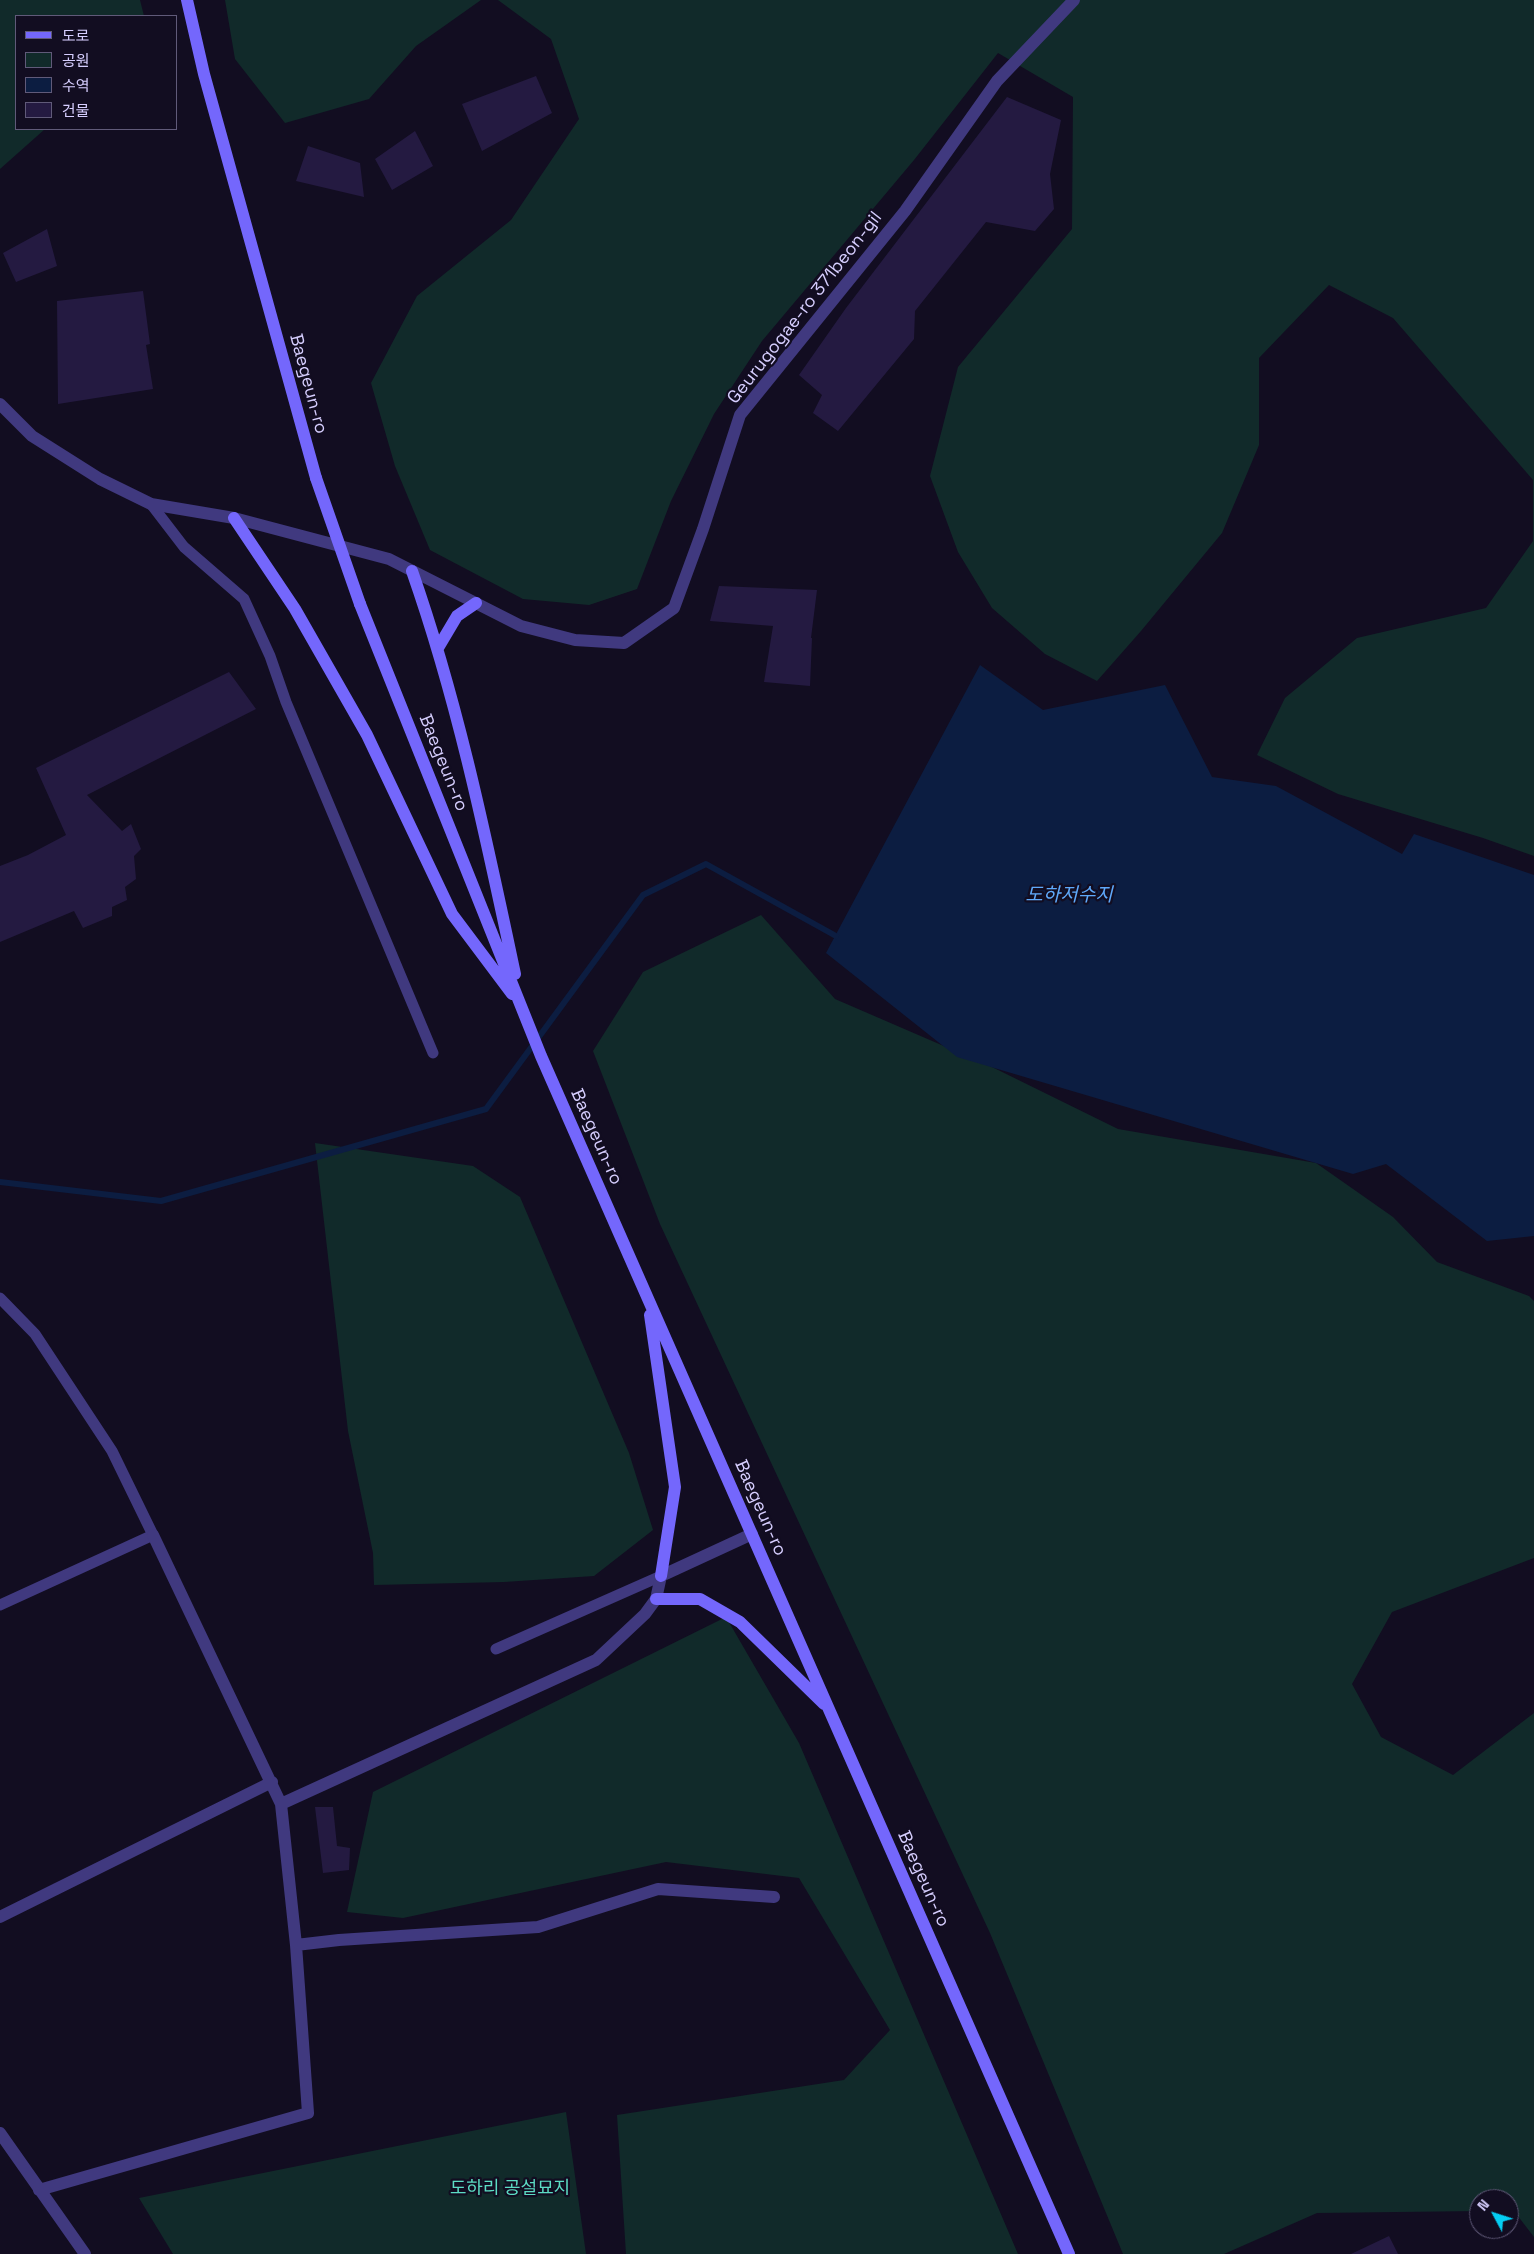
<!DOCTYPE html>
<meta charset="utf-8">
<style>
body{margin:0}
#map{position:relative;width:1534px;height:2254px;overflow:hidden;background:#120d21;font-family:"Space Grotesk","Noto Sans KR",sans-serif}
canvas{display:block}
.legend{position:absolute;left:15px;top:15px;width:162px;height:115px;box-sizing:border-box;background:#120d21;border:1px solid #605a79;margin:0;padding:6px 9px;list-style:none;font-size:15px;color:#d6cefe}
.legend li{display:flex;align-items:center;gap:10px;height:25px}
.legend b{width:25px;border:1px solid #605a79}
.north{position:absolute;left:1469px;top:2189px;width:50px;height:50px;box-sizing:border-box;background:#120d21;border:1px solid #605a79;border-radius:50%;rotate:310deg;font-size:14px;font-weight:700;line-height:20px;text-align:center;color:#d6cefe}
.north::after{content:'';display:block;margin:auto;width:18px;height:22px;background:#05cdf3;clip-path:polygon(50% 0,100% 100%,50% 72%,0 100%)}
</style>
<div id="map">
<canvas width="1534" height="2254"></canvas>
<ul class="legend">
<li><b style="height:6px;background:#7467fc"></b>도로</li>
<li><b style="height:14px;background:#112a2a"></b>공원</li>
<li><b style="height:14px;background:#0c1d41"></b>수역</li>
<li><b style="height:14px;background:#241a41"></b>건물</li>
</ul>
<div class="north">N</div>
</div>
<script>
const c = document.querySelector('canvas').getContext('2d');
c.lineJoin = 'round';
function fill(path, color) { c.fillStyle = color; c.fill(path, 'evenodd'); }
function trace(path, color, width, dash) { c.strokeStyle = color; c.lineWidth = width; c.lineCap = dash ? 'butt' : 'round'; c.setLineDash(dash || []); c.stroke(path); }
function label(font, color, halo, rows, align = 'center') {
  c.font = font + ' "Space Grotesk","Noto Sans KR",sans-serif'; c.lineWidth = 4.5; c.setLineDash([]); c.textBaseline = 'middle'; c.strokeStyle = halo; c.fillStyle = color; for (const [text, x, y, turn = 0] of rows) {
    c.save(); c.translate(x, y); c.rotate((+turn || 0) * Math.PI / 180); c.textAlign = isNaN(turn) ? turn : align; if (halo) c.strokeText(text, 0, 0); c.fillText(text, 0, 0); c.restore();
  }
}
fill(new Path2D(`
 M0,0H140L144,16H16V129H45L0,169Z
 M225,0H481L416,46L369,99L285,123L235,59Z
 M498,0H1534V856L1483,838L1338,794L1257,755L1285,698L1357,638L1486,608L1533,541V480L1393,318L1329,285L1259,358V445L1222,533L1141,631L1097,681L1045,654L992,608L958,552L930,476L958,367L1072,229L1073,97L998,53L914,160L762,341L714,414L671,501L637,589L589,605L523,599L430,550L395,466L371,383L417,296L511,220L579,119L551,39Z
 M761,915L835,999L990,1066L1118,1129L1316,1163L1393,1217L1437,1262L1529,1296L1534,1301V1558L1392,1612L1352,1684L1381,1737L1453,1775L1534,1713V2237L1514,2211H1509V2199H1479V2211L1317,2213L1224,2254H1123L990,1933L660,1224L593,1051L643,972Z
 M315,1143L473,1166L520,1197L629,1453L653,1530L594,1576L504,1582L374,1585L373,1553L348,1431Z
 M726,1617L799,1743L1018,2254H626L617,2115L844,2080L890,2030L799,1878L666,1862L403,1918L347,1912L373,1792Z
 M566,2112L586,2254H173L139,2198Z`), '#112a2a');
fill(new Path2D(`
 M980,665L1043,710L1165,685L1212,777L1276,786L1402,854L1414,834L1534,875V1236L1487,1241L1386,1164L1353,1174L957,1057L826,953Z`), '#0c1d41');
trace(new Path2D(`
 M0,1182L161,1201L486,1109L643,895L706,864L836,936`), '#0c1d41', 6);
fill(new Path2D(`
 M536,76L552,113L482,151L462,104Z
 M1007,97L1061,120L1050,174L1054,209L1035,231L986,222L915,311L914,339L838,431L813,413L822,395L799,375L846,308Z
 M415,131L433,166L392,190L375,159Z
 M308,146L360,163L364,197L296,181Z
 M47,229L57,266L16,282L3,253Z
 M143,291L150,344L146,345L153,389L58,404L57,301Z
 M719,586L817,590L811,638H812L810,686L764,682L773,626L710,621Z
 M229,672L256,709L87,795L122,831L131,824L141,849L134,856L136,879L125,887L127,900L112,907V916L83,928L74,911L0,942V866L28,855L66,835L36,768Z
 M315,1807H333L337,1846L350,1848L349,1870L323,1873Z
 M1389,2236L1398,2254H1351Z`), '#241a41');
trace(new Path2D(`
 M151,504L184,547L244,599L270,656L286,702L433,1053
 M0,1298L35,1334L112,1451L153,1535L0,1605
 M496,1649L661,1576`), '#40397f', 11);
trace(new Path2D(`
 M0,404L32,436L100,479L151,504L234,518L389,559L521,626L575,640L624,643L674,608L703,529L740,415L905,211L997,81L1074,0
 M281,1804L596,1660L645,1614L656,1599L661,1576L752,1534
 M0,1917L272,1782
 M296,1945L339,1940L538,1927L658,1889L774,1897
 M0,2133L85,2254
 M39,2190L308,2113L296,1945L281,1804L153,1535`), '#40397f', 12);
trace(new Path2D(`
 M187,0L204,74L316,478
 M234,518L295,609L367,735L452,914L512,994
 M412,571C458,702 486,838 515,974
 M360,604L541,1056L1069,2254
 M438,648L457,616L476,603
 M650,1315L675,1487L661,1576
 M656,1599H700L740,1622L824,1704`), '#7467fc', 12);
trace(new Path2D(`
 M316,478L360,604`), '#7467fc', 12);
label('18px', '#d6cefe', '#120d21', [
 ["Geurugogae-ro 371beon-gil",805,308,-52],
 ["Baegeun-ro",308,384,75],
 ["Baegeun-ro",443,763,68],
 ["Baegeun-ro",596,1137,66],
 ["Baegeun-ro",760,1508,66],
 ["Baegeun-ro",923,1879,66]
]);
label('18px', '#5cdcc4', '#120d21', [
 ["도하리 공설묘지",510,2189]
]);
label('italic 19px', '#5fa9fb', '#120d21', [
 ["도하저수지",1069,896]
]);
</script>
